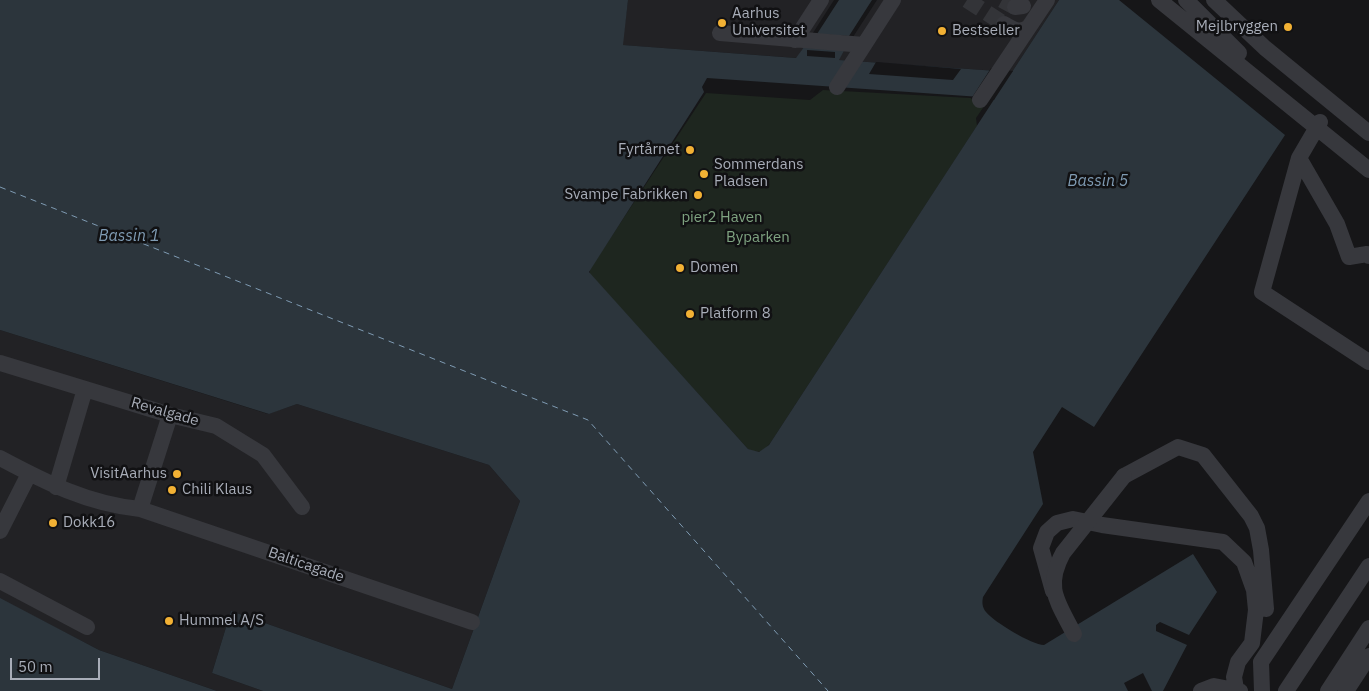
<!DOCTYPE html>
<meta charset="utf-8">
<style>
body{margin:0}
#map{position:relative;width:1369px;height:691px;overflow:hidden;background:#161618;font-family:"IBM Plex Sans",sans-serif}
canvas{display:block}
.scale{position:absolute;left:10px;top:658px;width:90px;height:22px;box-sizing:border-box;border:2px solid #a8adb8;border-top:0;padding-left:6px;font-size:15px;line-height:18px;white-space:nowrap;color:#a8adb8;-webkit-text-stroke:4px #111113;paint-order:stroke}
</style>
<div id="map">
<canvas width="1369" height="691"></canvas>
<div class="scale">50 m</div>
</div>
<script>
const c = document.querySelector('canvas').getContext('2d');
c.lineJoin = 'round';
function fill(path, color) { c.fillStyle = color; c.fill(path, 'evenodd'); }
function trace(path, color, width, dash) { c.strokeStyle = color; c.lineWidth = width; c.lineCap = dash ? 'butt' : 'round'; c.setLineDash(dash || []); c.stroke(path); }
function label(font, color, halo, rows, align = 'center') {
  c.font = font + ' "IBM Plex Sans",sans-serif'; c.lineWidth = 5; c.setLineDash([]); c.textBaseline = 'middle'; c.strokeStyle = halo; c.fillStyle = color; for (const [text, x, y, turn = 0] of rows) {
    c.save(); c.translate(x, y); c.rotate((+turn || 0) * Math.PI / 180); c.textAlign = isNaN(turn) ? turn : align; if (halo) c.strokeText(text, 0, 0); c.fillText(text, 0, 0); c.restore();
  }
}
fill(new Path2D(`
 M628,0H834L797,58L622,45Z
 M877,0H1059L1012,72L838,60Z
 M0,330L268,414L297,404L489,465L520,501L452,689L231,611L212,673L263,691H217L99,650L0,599Z`), '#222225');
fill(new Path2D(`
 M823,90L989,99L976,118L977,126L771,442C764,451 758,455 748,449L590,274V269L706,93L810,100Z`), '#1e261f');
fill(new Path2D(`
 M0,0H628L623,45L796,58L804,47L845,49L839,60L1012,72L1059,0H1119L1285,135L1094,427L1062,407L1033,452L1043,504L983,597C982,602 982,607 986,612C994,622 1032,645 1044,645L1193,554L1217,592L1189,635L1160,622L1156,625V631L1187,645L1163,691H1152L1143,673L1124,683L1128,691H263L212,673L231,611L452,689L520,501L489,465L297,404L269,414L0,330ZM707,78L995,98L769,445L759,452L748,449L589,272L704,92L702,87Z
 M839,0H872L849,36L817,34Z
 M0,598L99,650L217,691H0Z`), '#2c353c');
fill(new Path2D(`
 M807,50L835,52V58L807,56Z
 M876,62H877L961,69L953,80L869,74Z
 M991,68L1013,71L994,100L971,99Z`), '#161618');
trace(new Path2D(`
 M0,187L588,420L828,691`), '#7f9bb3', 1, [6, 5]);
trace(new Path2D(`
 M967,0L1004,24
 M1002,0L1015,7`), '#333438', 16, [16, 8]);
trace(new Path2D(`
 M1159,0L1369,170
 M1186,0L1239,53
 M1214,0L1265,48L1369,133
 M1015,7L1023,6
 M1004,24C1012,29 1019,34 1029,27
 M720,33L864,45
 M795,40L821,0
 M837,87L893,0
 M980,100L1047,0
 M1320,122L1299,158L1262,292L1369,362
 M1299,158L1337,224L1349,257L1367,254L1369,256
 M0,363L170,415L216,426L263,455L302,507
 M0,458C45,482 88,504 140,509L472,622
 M1124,476L1178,447L1203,455L1251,516L1257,528L1261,550L1266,609
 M56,487L85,389
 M140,509L170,415
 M0,531L29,474
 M0,581L87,627
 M1053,591L1041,548L1047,532L1057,523L1073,519L1102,525L1223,542L1244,562L1254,590L1256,610L1252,643L1238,662L1234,677L1236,689
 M1201,691L1214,686L1240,691
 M1262,691L1261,662L1369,501
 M1286,691L1369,566
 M1328,691L1369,628
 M1346,691L1369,656`), '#37383d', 16);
trace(new Path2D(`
 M1074,634C1058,602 1044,588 1063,553L1124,476`), '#37383d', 16);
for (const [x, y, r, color] of [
 [722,23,5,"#f2b134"],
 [1288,27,5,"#f2b134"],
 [942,31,5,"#f2b134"],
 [690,150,5,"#f2b134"],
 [704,174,5,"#f2b134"],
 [698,195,5,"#f2b134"],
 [680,268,5,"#f2b134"],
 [690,314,5,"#f2b134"],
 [177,474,5,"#f2b134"],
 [172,490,5,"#f2b134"],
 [53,523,5,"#f2b134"],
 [169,621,5,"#f2b134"]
]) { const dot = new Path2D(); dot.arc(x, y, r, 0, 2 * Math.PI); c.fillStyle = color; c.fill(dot); trace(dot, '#111113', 2); }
label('15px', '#a8adb8', '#111113', [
 ["Aarhus",732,14],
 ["Universitet",732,31],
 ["Mejlbryggen",1278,27,"right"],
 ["Bestseller",952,31],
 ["Fyrtårnet",680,150,"right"],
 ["Sommerdans",714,165],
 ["Pladsen",714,182],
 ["Svampe Fabrikken",688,195,"right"],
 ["Domen",690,268],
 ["Platform 8",700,314],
 ["VisitAarhus",167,474,"right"],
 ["Chili Klaus",182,490],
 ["Dokk16",63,523],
 ["Hummel A/S",179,621]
], 'left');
label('15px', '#7fa381', '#111113', [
 ["pier2 Haven",722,218],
 ["Byparken",758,238]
]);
label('15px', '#a8adb8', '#111113', [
 ["Revalgade",165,412,16],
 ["Balticagade",306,565,19]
]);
label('italic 16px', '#7f9bb3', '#111113', [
 ["Bassin 5",1098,181],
 ["Bassin 1",129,236]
]);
</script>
